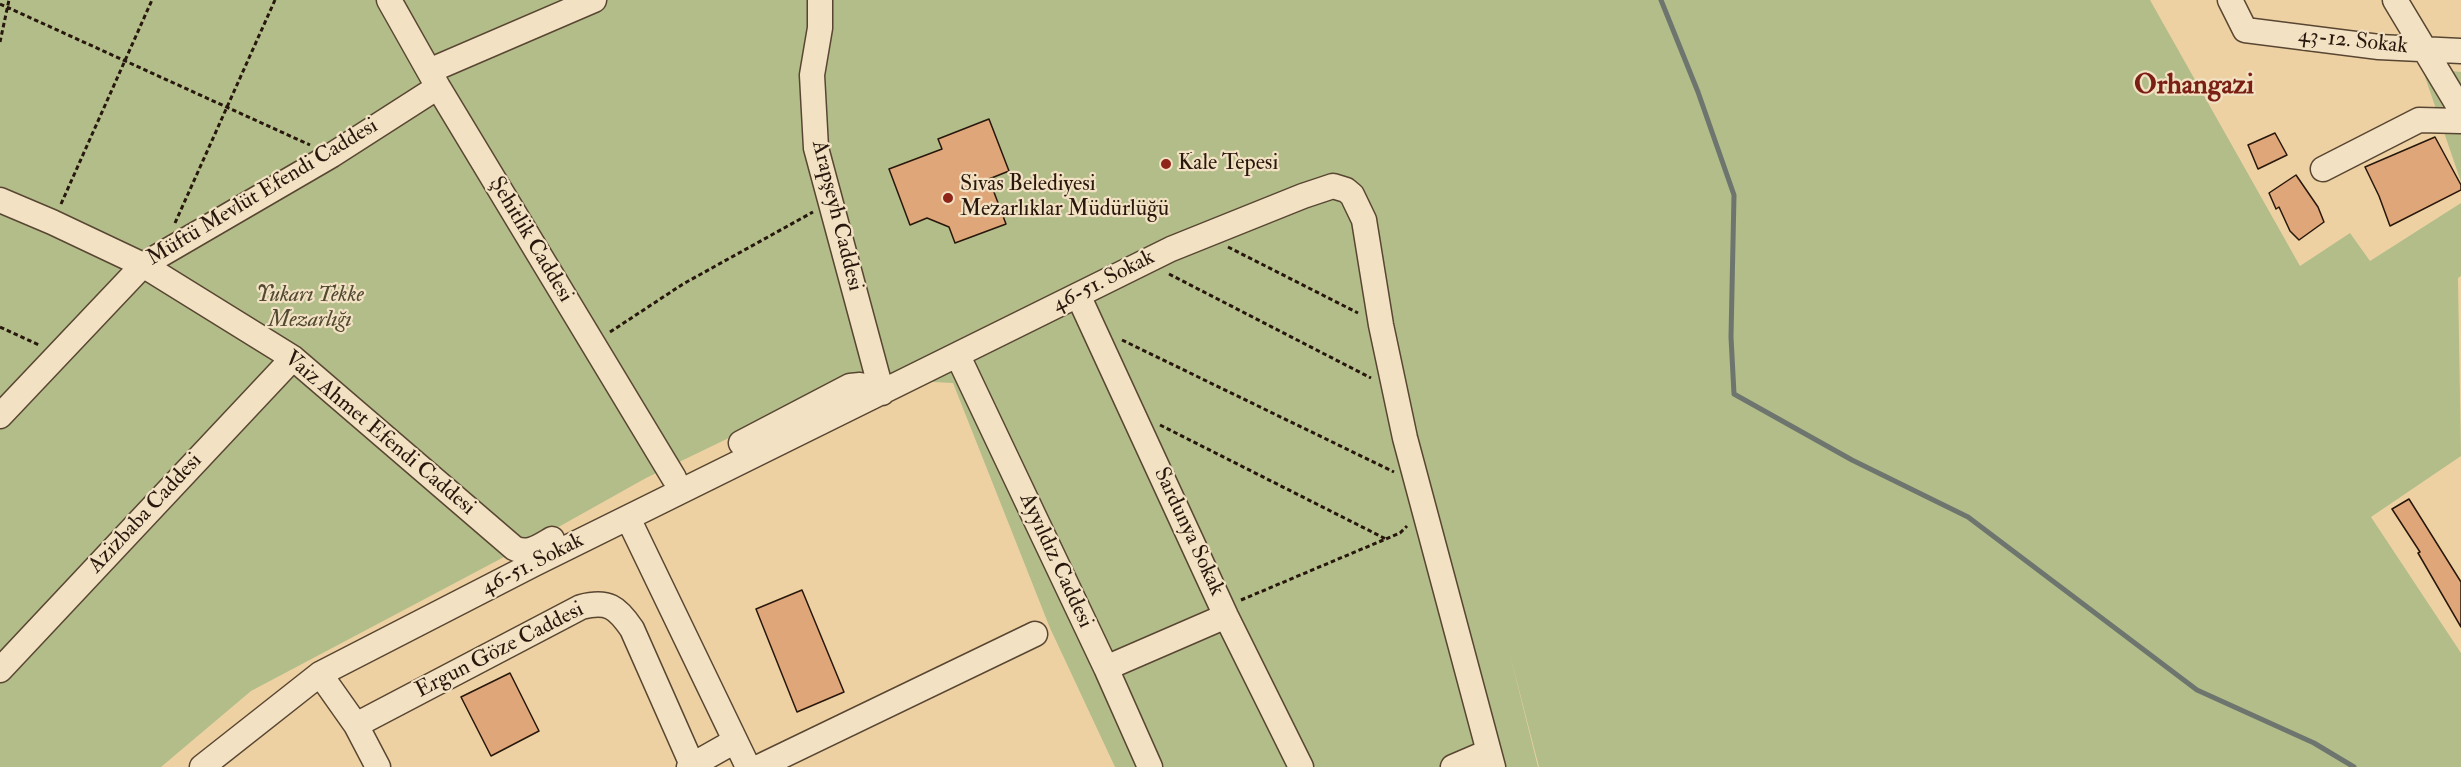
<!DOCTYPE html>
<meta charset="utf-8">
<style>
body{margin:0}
canvas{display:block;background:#edd1a2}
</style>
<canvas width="2461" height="767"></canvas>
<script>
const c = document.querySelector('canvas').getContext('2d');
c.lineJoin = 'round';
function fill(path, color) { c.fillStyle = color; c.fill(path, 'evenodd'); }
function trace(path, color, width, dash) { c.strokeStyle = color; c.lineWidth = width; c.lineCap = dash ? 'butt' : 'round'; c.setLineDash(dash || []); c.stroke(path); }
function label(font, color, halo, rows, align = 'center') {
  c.font = font + ' "IM FELL Double Pica",serif'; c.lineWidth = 4.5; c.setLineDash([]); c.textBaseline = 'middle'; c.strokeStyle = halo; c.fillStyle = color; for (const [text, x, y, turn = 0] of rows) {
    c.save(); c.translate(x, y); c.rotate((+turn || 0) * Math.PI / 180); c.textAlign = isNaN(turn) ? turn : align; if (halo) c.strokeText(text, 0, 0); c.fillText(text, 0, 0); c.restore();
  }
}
fill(new Path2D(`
 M0,0H2150L2300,266L2350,233L2370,261L2461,203V276L2458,278L2461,456L2371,517L2461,653V767H1539L1509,651L1538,767H1115L1050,628L953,383L853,378L646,478L521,548L251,691L161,767H0Z
 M2422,68L2461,72V182Z`), '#b2bd8a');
trace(new Path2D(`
 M1661,0L1698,92L1734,195L1731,337L1734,394L1852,460L1968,517L2197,690L2314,743L2354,767`), '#6e756e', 5);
const building = new Path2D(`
 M989,119L1009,171L989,179L1006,224L955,243L949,227L927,218L910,225L889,169L942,149L938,139Z
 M2275,133L2287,155L2258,169L2248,145Z
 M2435,137L2461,185V190L2390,226L2379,196L2365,167Z
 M2296,175L2318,207L2324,222L2299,240L2290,231L2279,207L2276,209L2269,193Z
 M2409,499L2461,582V627L2418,553L2420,552L2392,509Z
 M802,590L844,692L797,712L756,609Z
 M510,673L539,731L491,756L461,697Z`);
fill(building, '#dfa679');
trace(building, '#28170c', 1.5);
const minor = new Path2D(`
 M389,0L438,87L674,478
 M820,0V28L812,75L816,148L882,393
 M2230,0L2245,30L2379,47L2461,51
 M2395,0L2461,110
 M429,71L594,0
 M2323,169L2419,120L2461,121
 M0,200L52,222L143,265L293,358L514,548C528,555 540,546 552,539
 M1078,295L1226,616L1301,767
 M958,356L1106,668L1150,767
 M0,416L143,265L332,155L438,87
 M741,443L850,386L860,385L882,393
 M628,518L748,767
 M1106,668L1226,616
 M0,670L293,358
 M320,674L356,725L378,767
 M356,725L581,607C608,600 617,607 632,629L693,767
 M202,767L320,674L534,564L1171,249L1303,196L1333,186L1346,190L1352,195L1364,220L1381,325L1405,438L1493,767
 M689,767L735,741
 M759,767L1035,634
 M1453,767L1488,752`);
trace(minor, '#594632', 27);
trace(new Path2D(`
 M0,4L310,145
 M0,42L9,0
 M61,204L152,0
 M175,223L275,0
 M1228,247L1358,313
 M1169,274L1371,378
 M0,327L39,345
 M610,332L683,284L813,212
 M1122,340L1394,472
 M1160,425L1386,539
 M1241,600L1400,533L1407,526`), '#28170c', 3, [4.5, 3]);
trace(minor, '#f3e1c3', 24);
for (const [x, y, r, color] of [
 [1166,164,6,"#8f2418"],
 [948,198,6,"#8f2418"]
]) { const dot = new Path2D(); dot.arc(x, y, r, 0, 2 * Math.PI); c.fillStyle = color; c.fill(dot); trace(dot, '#f3e1c3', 2); }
label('22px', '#28170c', '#f3e1c3', [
 ["43-12. Sokak",2353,42,6],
 ["Müftü Mevlüt Efendi Caddesi",263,193,-31],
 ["Arapşeyh Caddesi",836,216,76],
 ["Şehitlik Caddesi",530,240,59],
 ["46-51. Sokak",1104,282,-27],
 ["Vaiz Ahmet Efendi Caddesi",379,434,40],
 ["Azizbaba Caddesi",146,514,-47],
 ["Sardunya Sokak",1188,532,65],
 ["Ayyıldız Caddesi",1055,561,65],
 ["46-51. Sokak",533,565,-27],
 ["Ergun Göze Caddesi",500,651,-27]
]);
label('22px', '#28170c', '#f3e1c3', [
 ["Kale Tepesi",1178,164],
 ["Sivas Belediyesi",960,185],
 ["Mezarlıklar Müdürlüğü",960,210]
], 'left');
label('italic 22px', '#514932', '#f3e1c3', [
 ["Yukarı Tekke",310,296],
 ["Mezarlığı",310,321]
]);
label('bold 28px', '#7a1f14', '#f3e1c3', [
 ["Orhangazi",2194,87]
]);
</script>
